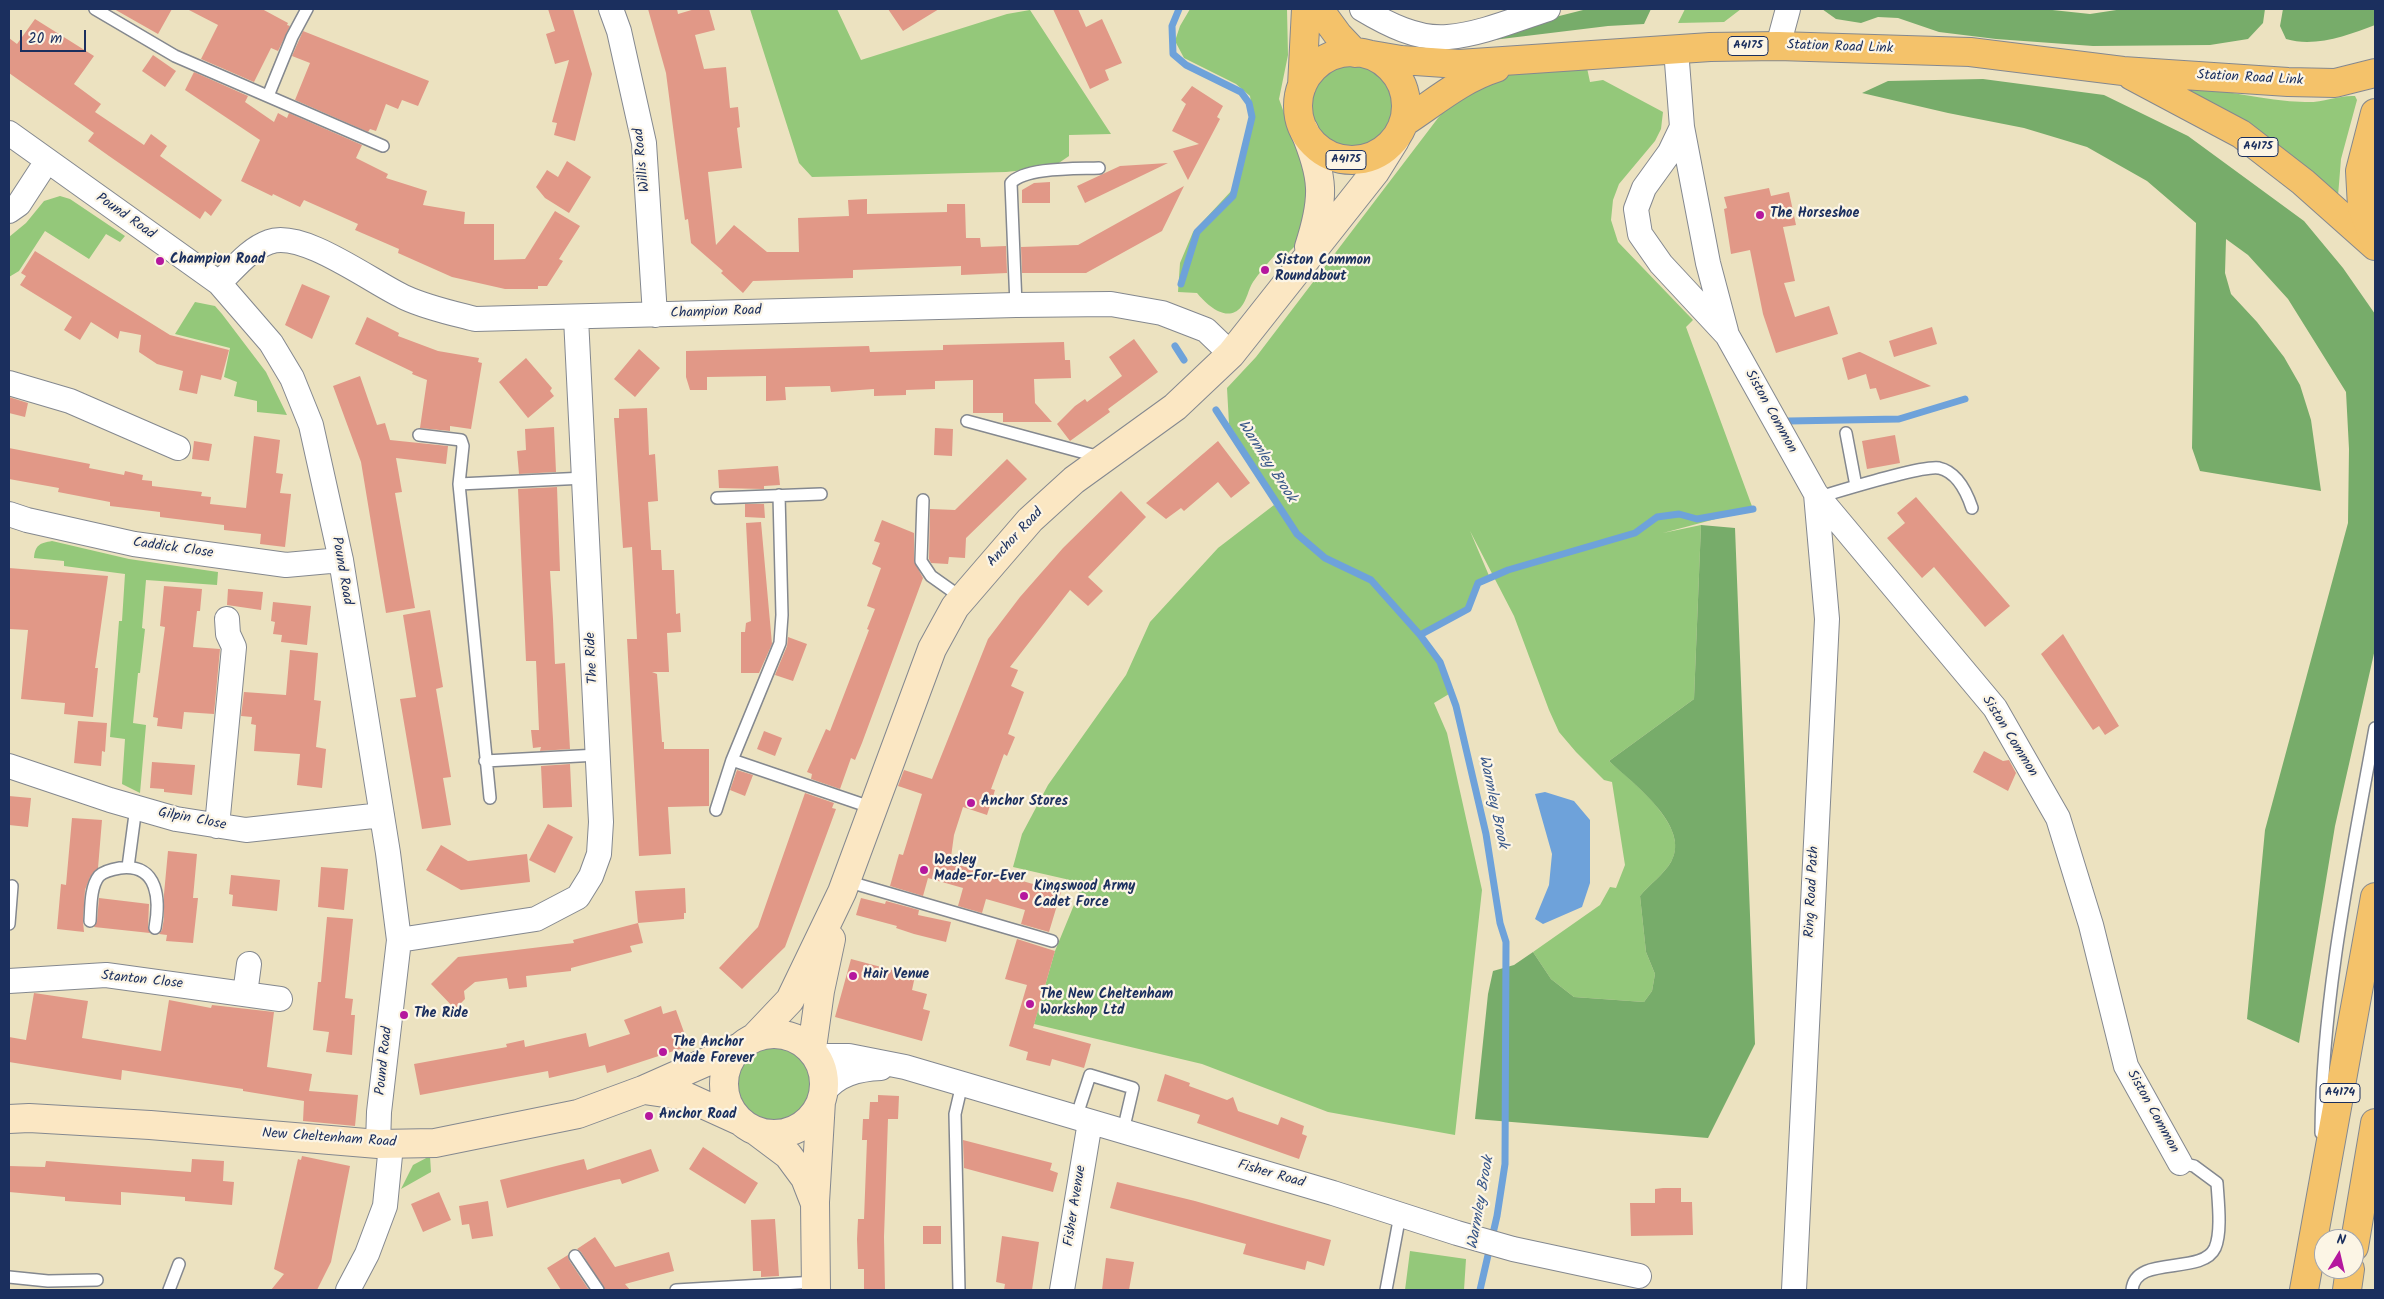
<!DOCTYPE html>
<style>
body{margin:0}
#map{position:relative;width:2384px;height:1299px;overflow:hidden;background:#ece2c0;font-family:Kalam,sans-serif}
canvas{display:block}
.frame{position:absolute;inset:0;border:10px solid #1b2f5e;pointer-events:none}
.north{position:absolute;left:2314px;top:1229px;width:50px;height:50px;box-sizing:border-box;background:#fcf5e5;border:1px solid #a2a6af;border-radius:50%;rotate:9deg;font-size:14px;font-weight:700;line-height:20px;text-align:center;color:#1b2f5e}
.north::after{content:'';display:block;margin:auto;width:18px;height:22px;background:#b5179e;clip-path:polygon(50% 0,100% 100%,50% 72%,0 100%)}
.scale{position:absolute;left:20px;top:30px;width:66px;height:22px;box-sizing:border-box;border:2px solid #1b2f5e;border-top:0;padding-left:6px;font-size:15px;line-height:18px;white-space:nowrap;color:#1b2f5e;-webkit-text-stroke:4px #fcf5e5;paint-order:stroke}
</style>
<div id="map">
<canvas width="2384" height="1299"></canvas>
<div class="frame"></div>
<div class="north">N</div>
<div class="scale">20 m</div>
</div>
<script>
const c = document.querySelector('canvas').getContext('2d');
c.lineJoin = 'round';
function fill(path, color) { c.fillStyle = color; c.fill(path, 'evenodd'); }
function trace(path, color, width, dash) { c.strokeStyle = color; c.lineWidth = width; c.lineCap = dash ? 'butt' : 'round'; c.setLineDash(dash || []); c.stroke(path); }
function label(font, color, halo, rows, align = 'center') {
  c.font = font + ' Kalam,sans-serif'; c.lineWidth = 4.5; c.setLineDash([]); c.textBaseline = 'middle'; c.strokeStyle = halo; c.fillStyle = color; for (const [text, x, y, turn = 0] of rows) {
    c.save(); c.translate(x, y); c.rotate((+turn || 0) * Math.PI / 180); c.textAlign = isNaN(turn) ? turn : align; if (halo) c.strokeText(text, 0, 0); c.fillText(text, 0, 0); c.restore();
  }
}
fill(new Path2D(`
 M750,9H837L861,60L1007,14L1030,10L1111,134L1069,135V156L1053,167L1006,172L812,177L799,163Z
 M1190,9H1287L1288,55L1279,99L1288,124L1298,143L1314,184L1301,240L1283,258L1275,255C1267,264 1259,273 1253,282C1248,290 1247,300 1241,307C1227,324 1206,304 1197,293L1178,292L1180,263L1193,232L1233,189L1252,109L1250,96L1236,84L1184,58L1175,41L1180,26Z
 M1685,9H1741L1724,22L1678,23Z
 M1311 106a41 41 0 1 1 82 0a41 41 0 1 1-82 0Z
 M1587,68L1590,82L1603,80L1663,112L1661,129L1655,141L1619,184L1613,200L1611,220L1618,242L1693,320L1686,327L1753,509L1663,533L1701,525L1694,699L1609,761C1632,782 1692,827 1671,862C1664,874 1649,885 1640,896L1646,952L1655,974L1652,991L1644,1002L1574,997L1551,979L1533,952L1600,905L1610,887L1616,888L1625,865L1612,782L1604,780L1576,752L1559,732L1549,710L1514,616L1470,531L1490,578L1478,583L1468,609L1420,635L1440,662L1454,691L1434,703L1447,733L1482,890L1455,1135L1328,1112L1202,1064L1034,1024L1055,951L1083,883L1013,867L1022,834L1048,785L1126,675L1150,622L1218,548L1274,505L1294,529L1229,424L1227,388L1256,357L1438,118L1459,95L1507,72Z
 M2177,88C2220,87 2262,101 2305,102C2322,103 2339,95 2355,96L2357,100L2341,159L2338,196Z
 M60,196L70,199L125,236L120,242L106,234L89,259L45,231L19,271L9,277V237L26,223L44,201Z
 M195,302L215,306L222,314L266,372L287,415L257,412V401L234,396L237,382L224,377L230,348L175,334Z
 M52,541L129,559L218,572L217,585L146,580L142,628L145,629L140,673H138L133,723L146,725L140,793L122,784L125,739L110,737L119,621H122L125,574L64,566V561L34,558C35,545 40,543 52,541Z
 M734 1084a39 39 0 1 1 78 0a39 39 0 1 1-78 0Z
 M430,1156L431,1172L401,1189L413,1165Z
 M1410,1251L1466,1259L1464,1290H1405Z`), '#94c87a');
fill(new Path2D(`
 M1587,9H1651L1644,24L1608,26L1460,44V41Z
 M1822,9H2043L2090,14L2123,9H2265L2263,23L2248,39L2210,45L2093,46L1996,39L1939,32L1898,18L1878,17L1861,23L1836,19Z
 M2283,9H2375V25C2348,35 2315,48 2286,39L2280,26Z
 M1983,79L2104,95L2188,136L2304,221L2343,268L2375,314V649L2335,826L2299,1043L2247,1019L2265,830L2348,523L2349,449L2346,392L2288,299L2248,255L2226,239L2225,273L2231,294L2257,322L2284,357L2300,385L2311,420L2321,491L2200,471L2192,448L2196,223L2147,181L2087,147L2024,128L1948,113L1862,93L1888,81Z
 M1701,525L1735,528L1755,1044L1708,1138L1475,1119L1488,994L1493,971L1514,965L1533,952L1551,979L1574,997L1644,1002L1652,991L1655,974L1646,952L1640,896C1649,885 1664,874 1671,862C1692,826 1631,782 1609,761L1694,699Z`), '#77ac6a');
fill(new Path2D(`
 M1545,792L1574,801L1590,820V883L1582,907L1543,924L1535,919L1549,885L1552,854L1535,794Z`), '#6ea2da');
trace(new Path2D(`
 M1179,9L1172,26L1173,54L1186,65L1241,92L1249,103L1252,117L1233,196L1197,232L1181,284
 M1175,346L1184,360
 M1216,410L1297,534L1325,558L1371,580L1420,635L1440,662L1456,706L1486,834L1500,923L1506,942L1505,1164L1497,1216L1480,1290
 M1789,421L1899,419L1965,399
 M1420,635L1468,609L1478,583L1508,570L1635,533L1657,517L1679,514L1697,519L1753,509`), '#6ea2da', 7);
fill(new Path2D(`
 M114,9H172L158,34Z
 M187,9H262L288,23L287,25L290,26L278,51L271,48L254,82L201,59L218,25Z
 M548,9H573L592,74L575,141L554,135L557,123L552,122L569,60L555,64L546,34L555,31Z
 M648,9H677L678,14L695,9H709L715,30L695,35L704,69L726,67L730,108L738,107L740,127L737,128L742,168L708,172L716,245L734,225L767,252H799L798,218L849,216L848,200L867,199V214L947,212V204H965L966,238H980L981,247L1006,246L1007,273L961,275V266L853,270V278L753,281L743,293L721,273L723,271L691,243L688,219L685,220L666,73Z
 M888,9H939L903,31Z
 M1053,9H1078L1086,27L1102,19L1122,63L1105,70L1109,80L1090,89Z
 M35,19L94,56L74,84L101,104L95,112L144,145L151,134L167,146L160,156L222,200L211,216L205,211L200,219L109,156L88,141L94,133L9,73V38L17,44Z
 M303,31L429,81L418,106L402,100L398,109L386,104L376,131L370,129L368,132L295,100L310,63L292,56Z
 M153,55L176,71L165,87L142,71Z
 M194,72L248,96L245,102L274,122L278,113L287,118L289,113L362,145L356,158L388,174L386,178L427,191L423,205L465,212L464,224H494V260L525,259L555,211L580,226L559,259L563,261L547,286H538V289H505L452,277L398,253L399,249L355,230L358,224L304,200L300,207L273,194L272,196L241,181L260,140L185,90Z
 M1192,86L1223,106L1217,117L1220,119L1188,180L1173,151L1199,144L1172,131L1186,104L1181,100Z
 M567,161L591,177L569,213L545,198L536,187L547,170L558,177Z
 M1168,163L1085,203L1077,186L1120,166Z
 M1050,182V203H1022V190L1034,183Z
 M1184,186L1162,231L1086,273H1022L1021,247L1078,245Z
 M1769,188L1771,196L1789,192L1796,225L1783,227L1795,281L1784,283L1795,317L1829,306L1838,334L1776,353L1763,314L1750,250L1731,254L1724,209L1727,208L1724,197Z
 M35,251L170,335L229,350L221,380L201,375L197,394L179,390L183,371L157,364L139,352L141,335L120,331L118,339L91,322L80,340L64,330L72,317L20,285L26,276L21,273Z
 M302,284L330,296L312,339L285,325Z
 M367,317L399,333L398,336L438,351L479,358L478,362L482,363L471,429L450,426V431L420,428L427,380L412,374L413,372L355,344Z
 M1932,327L1937,344L1894,357L1889,341Z
 M1134,339L1158,372L1108,409L1110,412L1070,441L1057,424L1075,406L1085,399L1087,402L1122,376L1109,357Z
 M1064,342L1065,360H1070L1071,378L1034,379L1035,403L1052,422H1003V413H973V380L935,381V389L906,390V395L874,396V389L831,392L830,386L785,387L786,400L766,401V376L707,377V390H690L686,377V351L869,346L870,352L943,350V345Z
 M639,349L660,368L635,397L614,379Z
 M1859,352H1860L1931,386L1880,400L1876,388L1870,389L1866,374L1848,380L1842,358Z
 M526,358L552,388L550,391L554,396L528,418L499,382Z
 M360,376L377,425L385,423L390,440L448,446L446,464L396,458L402,492L395,493L415,608L386,613L361,462L333,386Z
 M9,397L28,403L25,417L9,413Z
 M647,408L649,455L655,454L658,501L648,502L651,550H661L662,570H674L676,614L680,613L681,632L667,633L669,672H652L657,674L662,742H664V749H709V806L668,807L671,854L639,856L627,639H637L632,547L623,548L614,418H619V409Z
 M554,427L556,472L519,474L517,451L526,450L525,429Z
 M935,428L953,429L952,456L934,455Z
 M1895,435L1900,463L1867,469L1862,441Z
 M254,436L280,440L276,473L283,474L280,493L291,494L285,547L260,544L261,534L224,530V525L160,517V512L110,506V502L58,492L59,488L9,479V448L90,464L89,468L124,475L125,471L143,475L142,480L152,481V486L202,492L201,496L211,497L210,504L246,508Z
 M194,441L212,444L209,461L192,459Z
 M1218,441L1250,483L1231,498L1218,482L1184,511L1181,508L1166,519L1146,503Z
 M1007,459L1027,479L966,538L965,558L949,557L948,564L931,563L929,559L930,509L955,510Z
 M778,466L780,485L764,486V489L719,488L718,470Z
 M557,487L560,571H550L553,619L555,664L565,663L570,749L540,751L541,747L533,748L531,730H539L536,661H526L518,489Z
 M1121,491L1146,517L1088,577L1103,591L1088,606L1070,590L1010,667L1018,670L1011,686L1024,692L1008,734L1015,737L1007,756L1004,754L991,789L995,790L987,815L963,807L954,835L951,857L957,858L955,864L1012,880V878L1061,892L1049,932L1021,924L1025,910L986,899L982,913L958,906L963,888L928,878L923,896L890,886L899,854L903,855L922,794L898,786L904,770L932,779L988,639L1020,597L1063,548Z
 M1916,497L2010,606L1985,627L1934,567L1922,578L1887,538L1905,523L1897,513Z
 M745,504H764L765,518L745,517Z
 M882,520L914,533V561L923,578L862,743L855,760L851,758L840,789L811,779L812,774L807,772L826,729L830,731L869,630L867,629L875,609L867,606L881,568L872,564L880,543L874,541Z
 M761,522L772,644L759,673H741V632H745L746,623L751,621L746,523Z
 M9,568L108,576L95,668H98L93,717L64,714L65,703L21,699L28,630L9,629Z
 M164,586L202,589L200,611H197L193,647L220,649L214,714L184,712L182,729L157,726L158,718L153,717L165,627L160,626Z
 M228,589L263,592L261,610L227,605Z
 M273,602L311,606L307,645L281,642L282,635L273,634L275,622L271,621Z
 M430,610L443,687L436,689L451,777L443,778L451,825L422,829L400,699L416,697L403,615Z
 M2063,634L2119,726L2105,735L2099,726L2093,730L2041,654Z
 M788,637L807,644L793,681L775,675L787,646Z
 M290,650L318,653L314,700L321,701L316,747L326,749L322,788L297,785L300,754L254,751L256,725L251,724L252,717L241,716L244,692L286,695Z
 M78,721L107,723L105,752L102,751L101,766L74,763Z
 M764,731L782,738L775,756L757,749Z
 M1984,751L2003,761L2009,760L2016,773L2008,791L1973,772Z
 M152,762L195,765L192,795L164,792V789L150,788Z
 M570,764L572,807L543,808L541,766Z
 M737,770L753,775L745,796L730,790Z
 M805,793L834,803L832,808L836,809L785,947L742,989L719,968L758,927Z
 M9,796L31,798L28,827L9,825Z
 M72,818L102,820L98,868L90,877L85,890L83,921L84,932L57,929L61,884L66,885Z
 M548,824L573,837L555,873L529,860Z
 M441,845L468,861L527,854L530,882L461,890L426,870Z
 M168,851L197,854L193,898H198L193,943L166,941L167,935L159,934L162,930L164,918V894Z
 M321,867L348,869L344,910L318,907Z
 M231,875L280,880L277,911L232,906L233,895L229,894Z
 M685,888L686,913H684V919L638,923L635,891Z
 M99,898L149,904L148,927L150,933L94,927L97,921Z
 M861,898L885,904L886,901L919,910L918,915L951,922L946,942L914,934L896,928L897,926L856,915Z
 M327,917L353,919L345,998L353,999L351,1015H355L352,1055L326,1052L329,1032L313,1030L318,982H321Z
 M638,923L643,943L630,946L632,952L571,968V971L526,976L527,987L509,989L507,978L475,982L464,991L465,999L455,1009L431,984L458,957L574,943L573,940Z
 M1017,939L1055,951L1033,1028L1091,1044L1084,1068L1052,1059L1050,1066L1026,1060L1028,1052L1009,1046L1027,985L1005,979Z
 M851,959L915,976L912,990L927,994L923,1009L930,1011L922,1041L835,1017Z
 M34,993L88,1001L82,1038L161,1051L169,1000L211,1008L212,1005L274,1012L267,1067L312,1074L309,1091L358,1095L355,1126L303,1121L304,1101L243,1091V1089L122,1070L121,1080L9,1062V1037L26,1040Z
 M661,1006L663,1014L676,1010L689,1046L607,1073L605,1065L549,1078L548,1071L420,1095L414,1064L507,1047L506,1044L524,1040L525,1047L586,1033L589,1047L630,1034L624,1020Z
 M1165,1074L1190,1083L1189,1086L1227,1100L1233,1097L1238,1111L1278,1125L1281,1117L1304,1126L1302,1134L1307,1136L1299,1159L1197,1123L1200,1115L1157,1101Z
 M878,1095L899,1096L898,1119H888L884,1237L885,1290H864V1269H858L857,1239L858,1219H864L867,1140H862L863,1119H869L870,1102H878Z
 M963,1140L1052,1163L1050,1170L1058,1173L1053,1192L964,1168Z
 M703,1147L758,1183L745,1204L689,1169Z
 M651,1149L659,1171L622,1184L620,1179L614,1180L507,1208L500,1180L584,1159L587,1170Z
 M302,1156L350,1166L331,1262L317,1290H271L284,1274L274,1269L298,1159L301,1160Z
 M192,1159L224,1161L223,1181L234,1182L232,1205L185,1201V1197L121,1192V1205L65,1201V1197L9,1192V1166L45,1167L46,1161L191,1172Z
 M1117,1182L1195,1201L1331,1240L1324,1266L1307,1261L1305,1270L1243,1254L1246,1244L1110,1208Z
 M1663,1188H1681V1202H1692L1693,1235L1631,1236L1630,1203H1655V1189Z
 M439,1192L451,1220L423,1232L411,1204Z
 M488,1201L493,1236L472,1239L469,1224L462,1225L459,1206Z
 M775,1219L779,1276L761,1277V1271H753L751,1220Z
 M923,1226H941V1244H923Z
 M1002,1236L1039,1242L1032,1290H1004L1005,1284L996,1282Z
 M595,1237L615,1267L669,1252L674,1271L625,1284L630,1290H605L581,1252L577,1249Z
 M568,1255L569,1260L589,1290H561L547,1268Z
 M1106,1258L1134,1262L1129,1290H1102Z`), '#e19887');
const lane = new Path2D(`
 M95,9L175,56L383,146
 M268,96L292,37L307,9
 M1016,305L1011,183C1025,167 1077,169 1099,168
 M967,421L1100,457
 M1846,433L1856,486
 M419,435L461,440L463,446L459,484L490,798
 M459,484L585,478
 M1819,497C1840,491 1922,465 1939,468C1957,472 1967,493 1972,508
 M717,498L821,494
 M923,500L921,561L931,576L962,598
 M732,760L873,808
 M485,761L598,755
 M716,810L732,760L780,643L782,615L779,495
 M128,867L136,807
 M846,881L1052,941
 M90,921C91,908 90,887 99,876C104,871 114,869 120,868C159,863 160,901 155,928
 M9,924L12,886
 M1076,1118L1090,1075L1133,1088L1123,1131
 M2321,1133C2322,997 2351,861 2375,728
 M575,1256L598,1290
 M9,1277L48,1281L97,1280
 M169,1290L179,1264
 M676,1290L816,1282
 M959,1290L955,1114L962,1084
 M1386,1290L1400,1215
 M2132,1290C2135,1254 2202,1276 2215,1248C2222,1232 2218,1200 2217,1183L2194,1166L2180,1163`);
const street = new Path2D(`
 M611,9L619,31L644,143L655,315
 M1362,9C1387,24 1418,40 1448,37C1482,34 1516,19 1548,9
 M1778,46L1788,9
 M1676,49L1682,127L1670,152L1644,188L1636,209L1640,234L1661,264L1727,335L1816,494L1995,708L2058,818L2091,925L2126,1066L2180,1163
 M1682,127L1708,263L1726,331
 M9,133L219,283L271,343L292,378L311,425L341,560L388,853L399,940L379,1112L378,1144
 M9,211L19,204L47,161
 M219,283C234,269 249,249 269,242C303,229 374,284 406,298C428,308 452,313 475,319L1016,305L1111,304L1162,313L1206,330L1231,354
 M9,383L70,401L178,448
 M9,514L27,520L134,544L286,565L341,560
 M9,766L110,800L176,819L246,830L382,815
 M217,826L234,647L228,634L227,619
 M399,940L536,919L578,897L591,876L599,854L601,822L576,318
 M9,981L106,975L280,999
 M245,994L249,964
 M818,1056H849L905,1067L1333,1193L1457,1233L1513,1249L1639,1276
 M823,1093C837,1074 858,1069 881,1068
 M348,1290L367,1254L385,1206L391,1145
 M1062,1290L1090,1122
 M1794,1290L1827,619L1816,494`);
const secondary = new Path2D(`
 M1304,130C1324,177 1325,198 1309,247
 M724 1084a50 50 0 1 1 100 0a50 50 0 1 1-100 0Z
 M754,1038L790,1000L842,892L932,649L955,607L1030,520L1074,480L1175,407L1231,354L1375,172L1395,140
 M812,1048L820,991L831,939
 M644,1090L685,1096L740,1121
 M9,1119L29,1118L150,1125L378,1144L435,1143L578,1114L643,1090L740,1047
 M756,1131L788,1155L805,1178L814,1201
 M816,1290L815,1202L821,1101`);
const primary = new Path2D(`
 M1319,9L1338,35L1355,53
 M1298 106a54 54 0 1 1 108 0a54 54 0 1 1-108 0Z
 M1366,54L1401,60L1459,64L1710,47L1778,46L1970,52L2123,71L2288,82L2335,83L2375,73
 M2132,76L2241,134L2303,182L2375,246
 M1302,86L1306,9
 M1403,123C1434,103 1461,79 1496,68`);
const highway = new Path2D(`
 M2375,113L2360,171L2362,207L2375,241
 M2354,1247L2375,1123
 M2304,1290L2375,897
 M2347,1290L2350,1269`);
trace(lane, '#84888f', 14);
trace(street, '#84888f', 26);
trace(secondary, '#84888f', 30);
trace(primary, '#84888f', 30);
trace(highway, '#84888f', 30);
trace(lane, '#fff', 11);
trace(street, '#fff', 24);
trace(secondary, '#fbe7c3', 28);
trace(primary, '#f4c26a', 28);
trace(highway, '#f4c26a', 28);
for (const [x, y, r, color] of [
 [1760,215,5,"#b5179e"],
 [160,261,5,"#b5179e"],
 [1265,270,5,"#b5179e"],
 [971,803,5,"#b5179e"],
 [924,870,5,"#b5179e"],
 [1024,896,5,"#b5179e"],
 [853,976,5,"#b5179e"],
 [1030,1004,5,"#b5179e"],
 [404,1015,5,"#b5179e"],
 [663,1052,5,"#b5179e"],
 [649,1116,5,"#b5179e"]
]) { const dot = new Path2D(); dot.arc(x, y, r, 0, 2 * Math.PI); c.fillStyle = color; c.fill(dot); trace(dot, '#fcf5e5', 2); }
for (const [x, y, w] of [
 [1748,46,40],
 [2258,147,40],
 [1346,160,40],
 [2340,1093,40]
]) { const box = new Path2D(); box.roundRect(x - w / 2, y - 9.5, w, 19, 4); c.fillStyle = '#fcf5e5'; c.fill(box); trace(box, '#1b2f5e', 1); }
label('bold 12px', '#1b2f5e', null, [
 ["A4175",1748,46],
 ["A4175",2258,147],
 ["A4175",1346,160],
 ["A4174",2340,1093]
]);
label('14px', '#1b2f5e', '#fcf5e5', [
 ["Station Road Link",1840,48,2],
 ["Station Road Link",2250,79,3],
 ["Willis Road",643,160,-96],
 ["Pound Road",125,217,35],
 ["Champion Road",716,313,-2],
 ["Siston Common",1770,412,61],
 ["Anchor Road",1016,538,-47],
 ["Caddick Close",173,549,8],
 ["Pound Road",341,571,80],
 ["The Ride",593,658,-93],
 ["Siston Common",2009,737,58],
 ["Gilpin Close",192,820,11],
 ["Ring Road Path",1813,892,-87],
 ["Stanton Close",142,981,6],
 ["Pound Road",385,1061,-84],
 ["Siston Common",2152,1112,61],
 ["New Cheltenham Road",329,1139,4],
 ["Fisher Road",1271,1175,16],
 ["Fisher Avenue",1076,1206,-81]
]);
label('bold 14px', '#1b2f5e', '#fcf5e5', [
 ["The Horseshoe",1770,215],
 ["Champion Road",170,261],
 ["Siston Common",1275,262],
 ["Roundabout",1275,278],
 ["Anchor Stores",981,803],
 ["Wesley",934,862],
 ["Made-For-Ever",934,878],
 ["Kingswood Army",1034,888],
 ["Cadet Force",1034,904],
 ["Hair Venue",863,976],
 ["The New Cheltenham",1040,996],
 ["Workshop Ltd",1040,1012],
 ["The Ride",414,1015],
 ["The Anchor",673,1044],
 ["Made Forever",673,1060],
 ["Anchor Road",659,1116]
], 'left');
label('italic 15px', '#385789', '#fcf5e5', [
 ["Warmley Brook",1266,462,57],
 ["Warmley Brook",1492,802,78],
 ["Warmley Brook",1482,1203,-80]
]);
</script>
